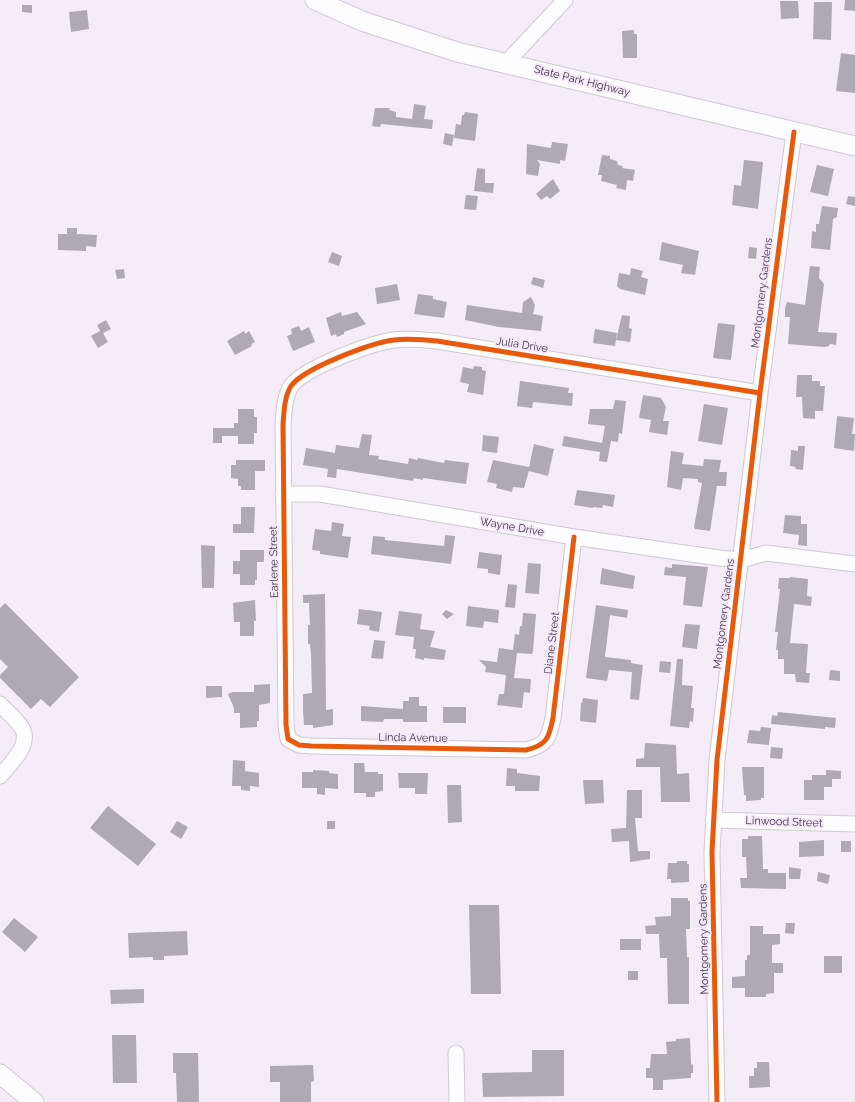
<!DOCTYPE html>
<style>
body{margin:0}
canvas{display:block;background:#f4ecf7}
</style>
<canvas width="855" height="1102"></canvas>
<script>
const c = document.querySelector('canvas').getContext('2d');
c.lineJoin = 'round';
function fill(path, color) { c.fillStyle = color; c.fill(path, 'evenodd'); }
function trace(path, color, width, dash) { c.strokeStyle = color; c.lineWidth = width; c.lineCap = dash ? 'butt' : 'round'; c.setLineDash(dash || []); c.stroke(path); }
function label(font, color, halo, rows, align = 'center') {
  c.font = font + ' Raleway,sans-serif'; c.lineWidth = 4; c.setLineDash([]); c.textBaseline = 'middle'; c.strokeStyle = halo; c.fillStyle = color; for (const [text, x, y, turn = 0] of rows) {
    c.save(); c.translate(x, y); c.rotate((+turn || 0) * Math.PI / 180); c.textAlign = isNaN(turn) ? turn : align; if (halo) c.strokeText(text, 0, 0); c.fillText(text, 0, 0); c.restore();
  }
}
fill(new Path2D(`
 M845,0H855V11L844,10Z
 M780,1H798L799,18L781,19Z
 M814,2H832L831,40L813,39Z
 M22,5H32V13L22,12Z
 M87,10L89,29L71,32L69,12Z
 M634,30V34H637V58H623L622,31Z
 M841,53L855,55V93L836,91Z
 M414,104L426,106L424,119L433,120L432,129L381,124L380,127L372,126L375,108H390L389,110L396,112V117L412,119Z
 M465,112L478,114L475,141L454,138L456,124L461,125L462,115H464Z
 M445,133L454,135L452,146L443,144Z
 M552,142L568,144L565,161L560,160V164L537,160L540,164L538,176L526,174L527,144L551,148Z
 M602,155L610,156V159L617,161L618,165L623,166L622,168L635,170L633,181L627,180L626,190L616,188L617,185L601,181L602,175H598Z
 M744,160L763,162L758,209L732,205L734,185L741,186Z
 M817,165L834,169L828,196L810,192Z
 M477,168L485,169V183H494L493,193L474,191Z
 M553,179L560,191L550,199L547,196L541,200L536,194Z
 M466,195L478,196L476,210L464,209Z
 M848,196L855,197V206L846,204Z
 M822,206L838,208L837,217L833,219L830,250L811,248L812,231L816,232V224H819Z
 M67,228H77V234L97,235L96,247L86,246V251L58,250V234H67Z
 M662,242L699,251L695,275L681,273L683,265L659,260Z
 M749,247L757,248L756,259L748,258Z
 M332,252L342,256L339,266L328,262Z
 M810,266L820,267L819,278L824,284L818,332L837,333L836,345L830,344L829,346L825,347L788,344L790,317H785V308L787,302L805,305Z
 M631,268L643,271L641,277L648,279L645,295L620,289L617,286L619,273L630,275Z
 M124,269L125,278L117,279L115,270Z
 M533,277L545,280L543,288L531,284Z
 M397,284L400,300L377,304L375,288Z
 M418,294L433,296V299L447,302L444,318L414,314Z
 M531,297L535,305L533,314L543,316L541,331L499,327L465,320L467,305L522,313L523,302Z
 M341,312L342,316L357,312L366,324L344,332V334L337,337L336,334L331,336L326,318Z
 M622,315L630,316L629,328L632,329L630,342L616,340Z
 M106,320L111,329L103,333L108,342L98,348L91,336L100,331L97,325Z
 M718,323L735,325L731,360L713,358Z
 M299,326L301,331L309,327L315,342L293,351L287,336L292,334L291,329Z
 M595,329L617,333L615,346L593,343Z
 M244,331L245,334L249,331L255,342L251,344L252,346L235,355L227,341Z
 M474,366L482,367V370L486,371L483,395L467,392L469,384L460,382L463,367L473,369Z
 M797,375H812V381H820V386H825L823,411H815V419L803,418L802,397H796Z
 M520,381L569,388L568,393H573L572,406L533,402L532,408L517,406Z
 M643,395L661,398L666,407L663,421H669L667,435L649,432L651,420L639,418Z
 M615,400L626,401L622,434L619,433L618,442L611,441L607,462L599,461L600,452L562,446L564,436L602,443L605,426L588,424L590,409H613Z
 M704,404L728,408L722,445L698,441Z
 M238,409H254V417H257V433H254V444H238V436H222V443H213V428H234V423H238Z
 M837,416L854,418L852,434H855L854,451L834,448Z
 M362,434L372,435L369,455L379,456L378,459L408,464L409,458L417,460L418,458L444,463L445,460L469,463L466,484L423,478V480L414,478L413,481L337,469L336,478L327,477L328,469L303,465L306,448L335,453L336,445L359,448Z
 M483,435L499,437L497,453L482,451Z
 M534,444L554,449L548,476L529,471L524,488L513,487L512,492L496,488L497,484L487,482L493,460L529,467Z
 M798,446H805L803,470L795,469L796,467L790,466L791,450L798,451Z
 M671,451L684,453L682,464L703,466L704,459L721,460L719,472H727L726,486H717L710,531L695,529L694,527L702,483L698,482V479L683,478L681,490L667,487Z
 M236,460H265V471H255V490H241V486H238V479L231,478V465H236Z
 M577,490L615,495L613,507L603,505L602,508L593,507V508L574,505Z
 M241,507H255L254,533H233V524H241Z
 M785,515L801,516V524H807V546L798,545L799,535L783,533Z
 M332,522L344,524L342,536L351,537L348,558L320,554V551L312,550L315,529L331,531Z
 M445,535L455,536L451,564L371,554L373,536L385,537V540L444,546Z
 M201,545L215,546L214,588H202Z
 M240,550H264V562H257V580H255V585H240V574H233V561H240Z
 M479,552L502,555L500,575L488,573V569L477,568Z
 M528,563L541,564L539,594L525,593Z
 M672,564L708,567L702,607L683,605L686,577L664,575L665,567L672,568Z
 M602,568L635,576L633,589L600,584Z
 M790,577L808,579L807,596L812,597L811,606L794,604L790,643L808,644L806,673H810L809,683L796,682L795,674H784V659H778V650H776L778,632H775L780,589H778L779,578H790Z
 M508,584L517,585L515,608L505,607Z
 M325,594L326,710L333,709V725L313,728V725H304L303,710V694L312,693L311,654L310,644H308V625H310L309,603H303V595Z
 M255,600L256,621H254V636H240V622H234L233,603Z
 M5,603L79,677L50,707L41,699L31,709L0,678V675L8,667L0,659V608Z
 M596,605L628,610L627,618L610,615L605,657L631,660V663L643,665L639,700L630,699L632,672L609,670L607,681L586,678Z
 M468,606L499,610L498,623L484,621L483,628L466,626Z
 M359,609L382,612L379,632L369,630L370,626L357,624Z
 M446,610L454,614L447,619L442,614Z
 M399,611L422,614L420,629L435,631L430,647L446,650L444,660L424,658V660L415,658L416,649H413L414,637L395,635Z
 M523,613L536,614L533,651L532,654L517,653L514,678L531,679L530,693L524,692L522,708L497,705L499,694H504L506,675L485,672L486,667L479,660L497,662L499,648L513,650L515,634L519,635L520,626H522Z
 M685,624L700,625L697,649L682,647Z
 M374,640L385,641L383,659L371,658Z
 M677,659H683L682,685L693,686L691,708H694L693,722L690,721L689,728L670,726Z
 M660,661L671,662L670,673L659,672Z
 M830,670L840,671V681L829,680Z
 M270,684V703L259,705V721H257V727L240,728V713H234V708L228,694L233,692H254V685Z
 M206,686H222V697L206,698Z
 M409,697H419V706H427V722H403V719H384L383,722L361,721V706L403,709V701H409Z
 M583,698L598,700L596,723L580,721L581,703H582Z
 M443,707H466V723H443Z
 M778,712L836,718L835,728L825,727V729L771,724L772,715L777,716Z
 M761,727L771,728L769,745L747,743L749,730L760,731Z
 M645,743L676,745L677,774L689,773L690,802H661L660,767H636V759L644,758Z
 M771,747L783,748L782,759L770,758Z
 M233,760L245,761V771L259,773V787L250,786V791L241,790V786H232Z
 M354,763H364L365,772H378V774H383V791L375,792V797H366V793H354Z
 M742,767H764V798H761V800L746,801V795H744Z
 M507,768L517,769V773L540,776L539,791H515V786H506Z
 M313,770L329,771V773L338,774V789L325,788V795L317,794V788H302V772H313Z
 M826,770L841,771V779H832V787H824V800H804V780H812V775H826Z
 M398,773H428L427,794H415V788H399Z
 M583,780H603L604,803L585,804Z
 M447,785H461L462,822L448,823Z
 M627,790H642V818H635L638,851H650V859L630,862L629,841L612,842L611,829L626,828Z
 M108,806L156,844L138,866L90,828Z
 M177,821L188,827L181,839L170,832Z
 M327,821H335V829H327Z
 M748,836H762L763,869H768V873H786V889L741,888L740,878H747L746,857H742V839H748Z
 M824,840V856L799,857V842Z
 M841,841H851V852H841Z
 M677,861H687V864H689V882L671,883V879H667L668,863H677Z
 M789,867L801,869L800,879H789Z
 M818,872L830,875L828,884L817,881Z
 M671,898H688V901H690V929H686L687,957H689V1004H668L667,958H660L659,934H646L645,926L656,925L655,917L671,916Z
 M469,905H499L501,994H471Z
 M14,918L38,937L25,952L2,932Z
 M786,923H795L794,934L785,933Z
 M750,926H763V934H780V944L772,945V963H783V973H774V993L766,994V997H745V988H732V977L745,976V960H747V955H750Z
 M187,931L188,955L164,956V960H153V957L129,958L128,933Z
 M620,939H641V950H620Z
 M824,956H842V973H824Z
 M628,971H638V980H628Z
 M144,989V1003L111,1004L110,990Z
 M112,1035H136L137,1083H113Z
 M690,1038L691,1064L693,1065V1073H691V1078L663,1080V1090H653V1078H646V1068H650L651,1054H667L666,1042L676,1041V1039Z
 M532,1050H564V1096L483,1097L482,1073L532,1072Z
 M173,1053H198L199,1102H177L176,1073H173Z
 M757,1062H769L770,1087L749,1088V1076H754V1068H757Z
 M313,1065L314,1081L311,1082V1102H280V1082H270V1066Z`), '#afa9b5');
const minor = new Path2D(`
 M507,62L565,0
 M283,494H320L574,537L719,558L741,560L766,553L855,564
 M574,537L553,718C549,738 547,745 526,750L311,746L299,745L288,739L286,725L283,425C284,413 284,397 291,386C304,368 371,343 394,340C408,338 423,340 437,341L760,393
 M0,704C7,712 19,721 23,730C30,747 9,765 0,776
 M713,820L855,824
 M456,1053L457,1102
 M717,1102L712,852L717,760L760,393L794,132`);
const major = new Path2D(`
 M315,0L362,21L457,52L855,146
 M0,1074L34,1102`);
trace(minor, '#cfc8d2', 17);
trace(major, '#cfc8d2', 21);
trace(minor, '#fdfcfe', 15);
trace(major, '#fdfcfe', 19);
trace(new Path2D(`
 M574,537L553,718C549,738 547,745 526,750L311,746L299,745L288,739L286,725L283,425C284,413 284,397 291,386C304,368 371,343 394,340C408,338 423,340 437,341L760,393
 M717,1102L712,852L717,760L760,393L794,132`), '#e8590c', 5);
label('11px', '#3f3643', '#f5e8fb', [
 ["State Park Highway",582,81,14],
 ["Montgomery Gardens",762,293,-83],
 ["Julia Drive",522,345,9],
 ["Wayne Drive",512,527,10],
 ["Earlene Street",274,562,-91],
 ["Montgomery Gardens",724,614,-83],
 ["Diane Street",552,643,-83],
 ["Linda Avenue",413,738,1],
 ["Linwood Street",784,822,2],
 ["Montgomery Gardens",704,939,-91]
]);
</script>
